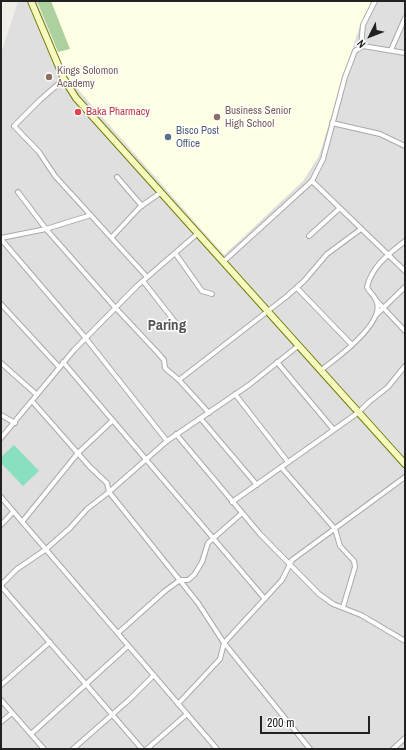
<!DOCTYPE html>
<style>
body{margin:0}
#map{position:relative;width:406px;height:750px;overflow:hidden;background:#f2efe9;font-family:"Archivo Narrow",sans-serif}
canvas{display:block}
.frame{position:absolute;inset:0;border:2px solid #222;pointer-events:none}
.north{position:absolute;left:350px;top:16px;width:40px;height:40px;-webkit-text-stroke:3px #fff;paint-order:stroke;rotate:228deg;font-size:11px;font-weight:700;line-height:16px;text-align:center;color:#222}
.north::after{content:'';display:block;margin:auto;width:14px;height:18px;background:#222;clip-path:polygon(50% 0,100% 100%,50% 72%,0 100%)}
.scale{position:absolute;left:260px;top:716px;width:110px;height:18px;box-sizing:border-box;border:2px solid #222;border-top:0;padding-left:5px;font-size:12px;line-height:14px;white-space:nowrap;color:#222;-webkit-text-stroke:3px #fff;paint-order:stroke}
</style>
<div id="map">
<canvas width="406" height="750"></canvas>
<div class="frame"></div>
<div class="north">N</div>
<div class="scale">200 m</div>
</div>
<script>
const c = document.querySelector('canvas').getContext('2d');
c.lineJoin = 'round';
function fill(path, color) { c.fillStyle = color; c.fill(path, 'evenodd'); }
function trace(path, color, width, dash) { c.strokeStyle = color; c.lineWidth = width; c.lineCap = dash ? 'butt' : 'round'; c.setLineDash(dash || []); c.stroke(path); }
function label(font, color, halo, rows, align = 'center') {
  c.font = font + ' "Archivo Narrow",sans-serif'; c.lineWidth = 3; c.setLineDash([]); c.textBaseline = 'middle'; c.strokeStyle = halo; c.fillStyle = color; for (const [text, x, y, turn = 0] of rows) {
    c.save(); c.translate(x, y); c.rotate((+turn || 0) * Math.PI / 180); c.textAlign = isNaN(turn) ? turn : align; if (halo) c.strokeText(text, 0, 0); c.fillText(text, 0, 0); c.restore();
  }
}
fill(new Path2D(`
 M18,1H405V749H1V54Z`), '#e0dfdf');
fill(new Path2D(`
 M37,1H372L360,25L346,68L319,156L303,181L224,255L67,77Z`), '#ffffe5');
fill(new Path2D(`
 M37,1H51L70,49L58,52Z`), '#add19e');
fill(new Path2D(`
 M14,445L39,471L23,486L1,463V457Z`), '#88e0be');
const minor = new Path2D(`
 M361,47L363,25L375,1
 M391,50L405,18
 M64,79L40,100L14,126L39,152L55,176L147,277
 M332,123L380,134L405,146
 M117,177L142,206
 M312,181L405,271
 M18,192L46,229L112,304L157,352L164,360L165,368L179,380L209,413
 M309,236L340,208
 M112,237L140,207L160,193
 M1,238L46,229L91,215
 M1,239L84,336L167,441
 M175,253L202,291L212,294
 M223,262L312,181L323,159L345,77L355,51L363,46L405,53
 M143,281L179,327
 M297,288L352,345
 M376,300L405,331
 M1,304L59,367
 M376,315L405,287
 M63,362L265,599
 M277,362L333,429
 M1,363L36,394
 M321,370C336,359 387,322 376,300C374,295 369,292 367,287C372,266 389,254 405,241
 M179,380L286,297L304,281L327,254L361,229
 M235,394L288,462
 M32,401L90,467L107,483L109,492L198,603L224,643L310,749
 M1,415L15,423
 M201,419L257,485
 M176,434L260,534L319,594L333,604L361,615L405,641
 M1,438L74,350L137,286L197,234
 M281,467L335,529L340,546L354,561L355,567L343,607
 M1,497L217,749
 M232,502L359,412L369,402L388,387L405,366
 M22,522L78,453L112,421
 M1,525L13,512
 M1,585L17,569L45,550L70,528L87,509L109,492L167,441L249,385L298,346
 M1,586L142,749
 M118,633L165,591L180,580H188L194,575L202,562L208,543L242,513
 M1,685L50,642
 M1,700L44,749
 M178,704L220,659L224,643L282,580L292,560L405,477
 M1,722L12,713
 M31,734L128,646
 M73,749L130,699L154,675
 M147,749L187,714
 M393,749L405,738`);
const secondary = new Path2D(`
 M31,1L64,79L76,98L405,464`);
trace(minor, '#a9a9a9', 6);
trace(secondary, '#707d05', 8);
trace(minor, '#fff', 4);
trace(secondary, '#f7fabf', 6);
for (const [x, y, r, color] of [
 [49,77,4,"#8d6e63"],
 [78,112,4,"#e0444e"],
 [217,117,4,"#8d6e63"],
 [168,137,4,"#5c6f8a"]
]) { const dot = new Path2D(); dot.arc(x, y, r, 0, 2 * Math.PI); c.fillStyle = color; c.fill(dot); trace(dot, '#fff', 1.5); }
label('11px', '#785e54', '#fff', [
 ["Kings Solomon",57,71],
 ["Academy",57,84],
 ["Business Senior",225,111],
 ["High School",225,124]
], 'left');
label('11px', '#be3a42', '#fff', [
 ["Baka Pharmacy",86,112]
], 'left');
label('11px', '#4e5e75', '#fff', [
 ["Bisco Post",176,131],
 ["Office",176,144]
], 'left');
label('bold 15px', '#555', '#fff', [
 ["Paring",167,326]
]);
</script>
